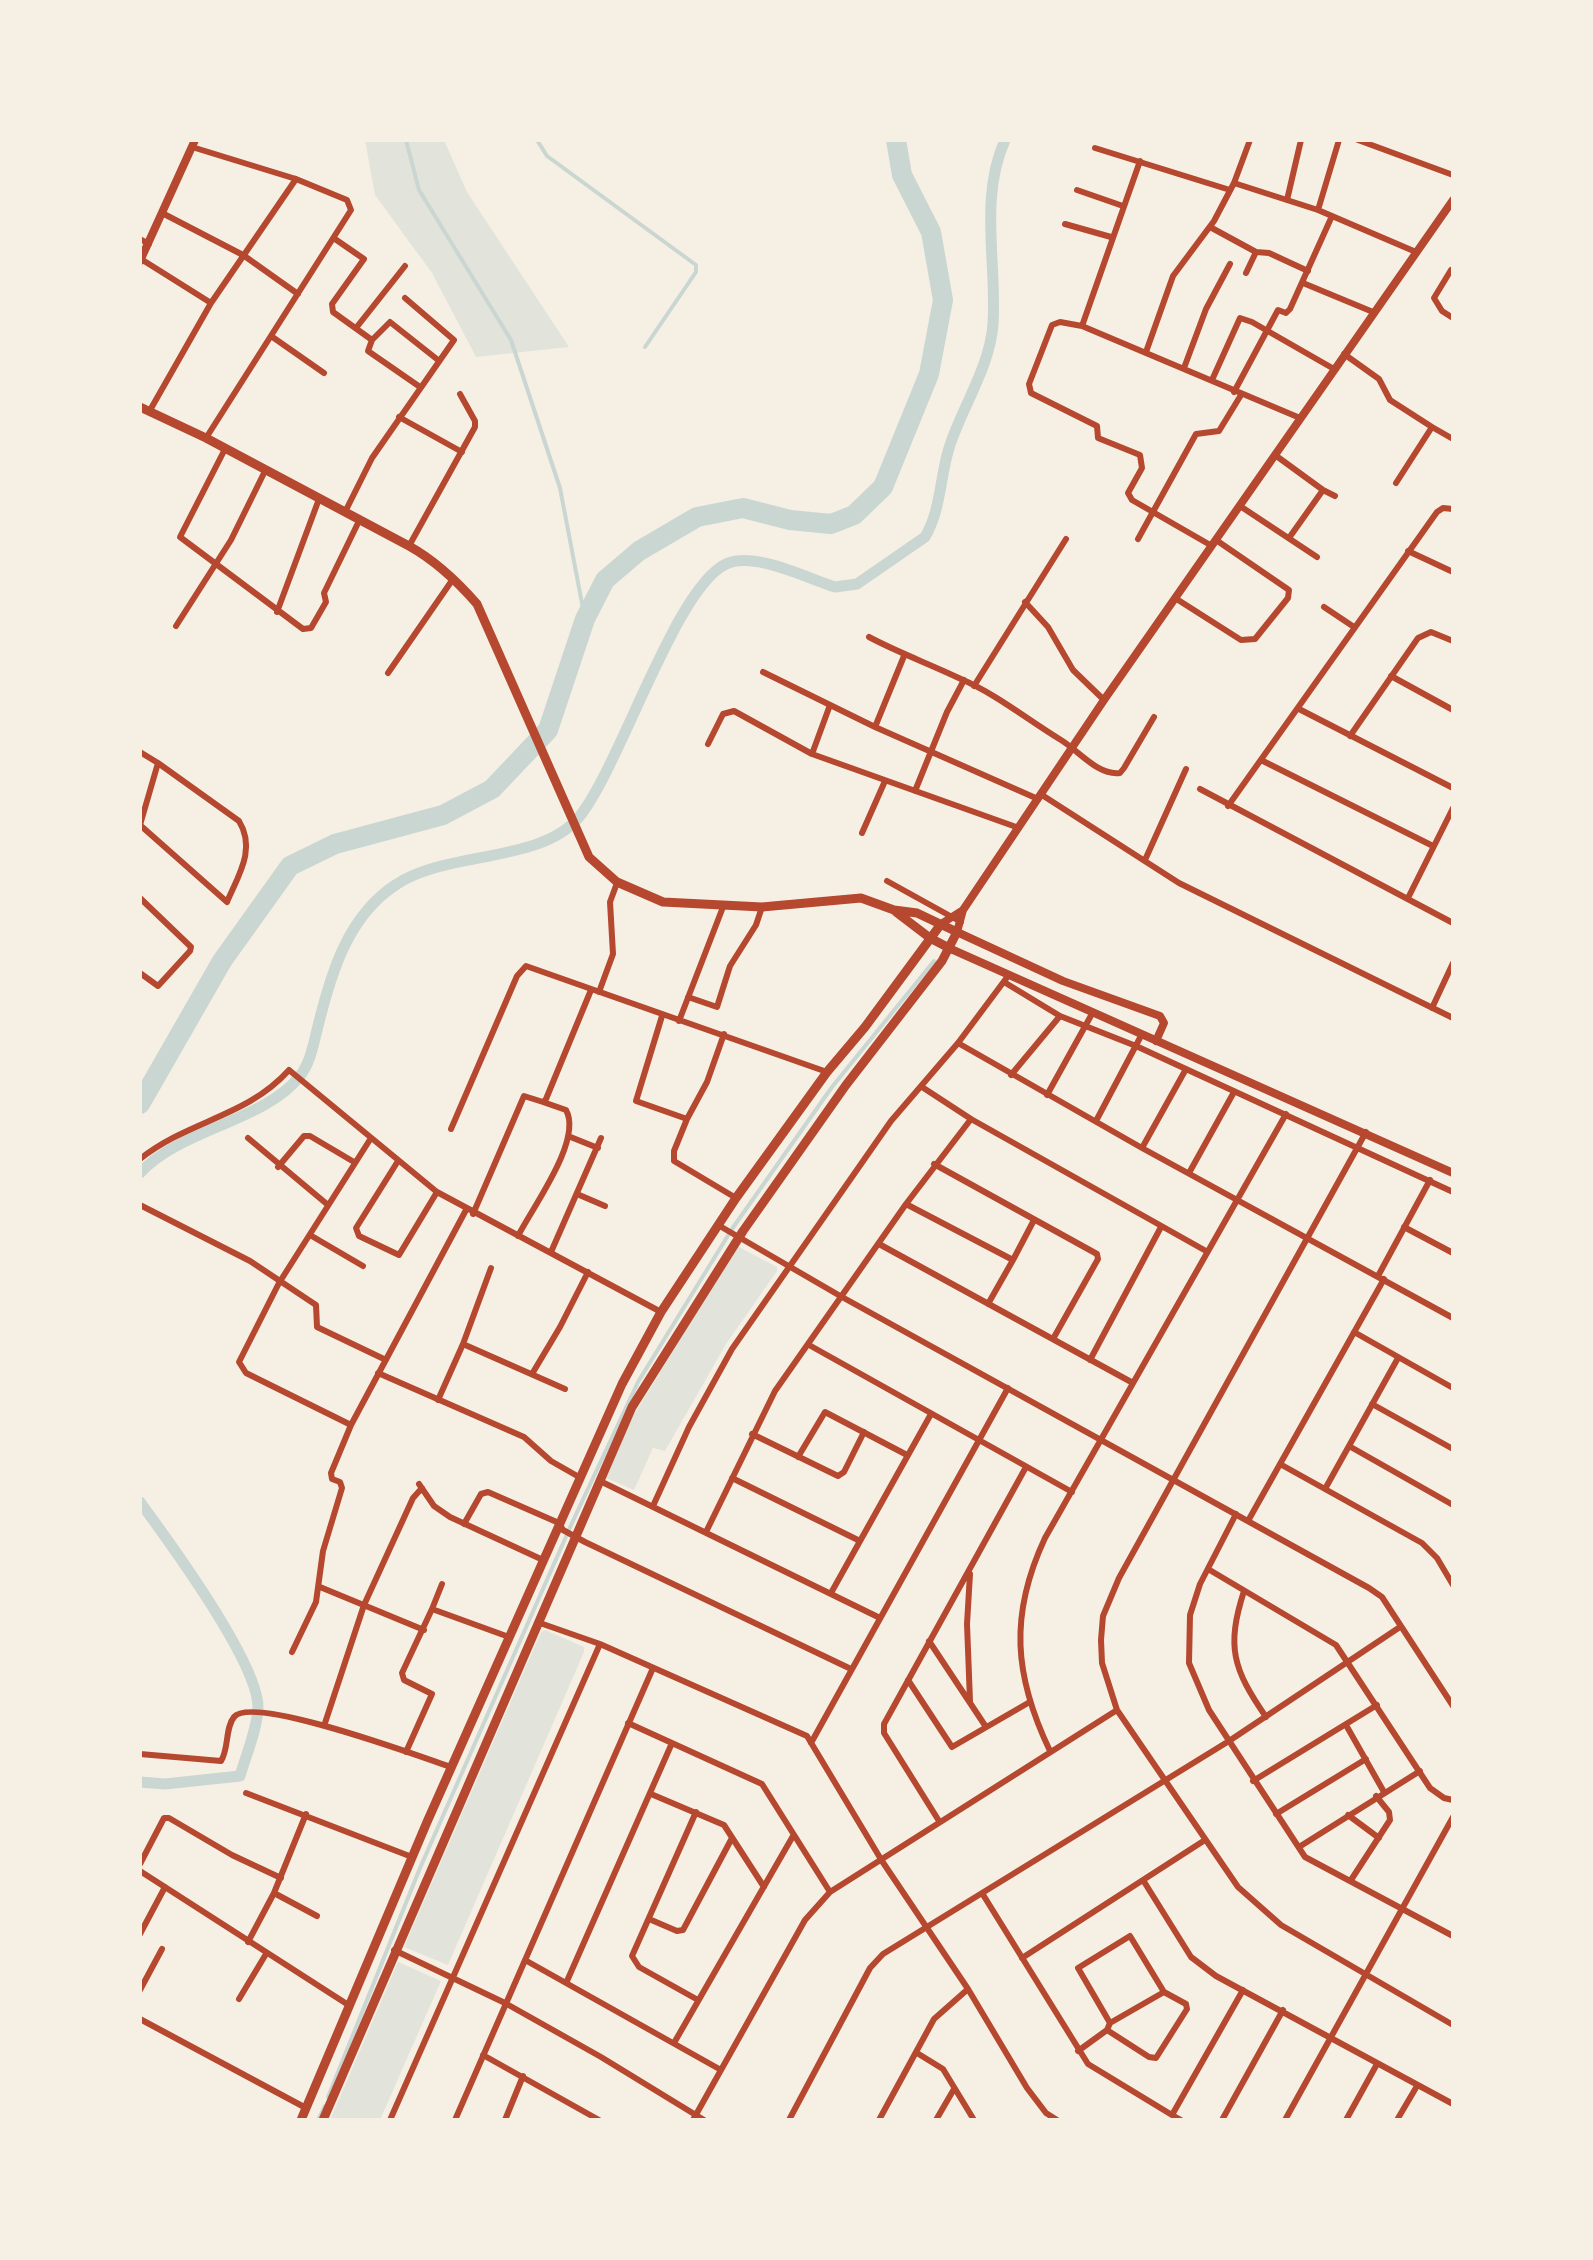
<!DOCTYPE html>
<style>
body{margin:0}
#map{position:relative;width:1593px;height:2260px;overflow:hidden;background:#f6efe4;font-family:Signika,sans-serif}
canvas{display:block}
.frame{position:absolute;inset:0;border:142px solid #f6efe4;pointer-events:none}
</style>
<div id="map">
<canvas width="1593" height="2260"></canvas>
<div class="frame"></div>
</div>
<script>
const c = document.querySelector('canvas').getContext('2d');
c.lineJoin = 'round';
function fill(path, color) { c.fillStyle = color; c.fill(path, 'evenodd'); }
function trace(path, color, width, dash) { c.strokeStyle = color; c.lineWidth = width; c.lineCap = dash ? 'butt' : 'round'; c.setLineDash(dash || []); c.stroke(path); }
fill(new Path2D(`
 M365,140H444L467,192L569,347L476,357L432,273L375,195Z
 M737,1246L777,1267V1271L726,1344L665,1451L653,1448L634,1490L606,1478L629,1423Z
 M545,1630L584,1647V1652L448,1965L404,1947L541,1632Z
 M398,1962L441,1981L380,2120H330Z`), '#e2e4dc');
trace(new Path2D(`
 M406,140L419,190L511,340L560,488L585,619
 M537,140L547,156L696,265V272L645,347
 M328,2097L420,1868L572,1523L638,1382L732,1229L832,1087L934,961
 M318,2120L325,2106`), '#c9d6d2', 4);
trace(new Path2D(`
 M140,1173C180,1129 265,1121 300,1076C311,1062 314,1041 318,1026C331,973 348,915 397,884C446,851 542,863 579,817C621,765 675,588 726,564C754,551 806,578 835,587L857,584L925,537C941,510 940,477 949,448C962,407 990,367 993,324C997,263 979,198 1005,140
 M140,1502C168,1540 259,1664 258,1708C257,1730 246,1755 240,1776L165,1784L140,1782`), '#c9d6d2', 11);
trace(new Path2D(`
 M140,1104L222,961L290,866L335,844L443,815L492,789L548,730L585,619L605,580L639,551L697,517L743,508L790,520L831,524L854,515L883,487L929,374L943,300L931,232L902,175L896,140`), '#c9d6d2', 20);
trace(new Path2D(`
 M1358,140L1453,175
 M192,147L296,179L347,200L351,210L206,438
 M1095,148L1230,190
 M1234,183L1318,210L1416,252
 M1077,190L1123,206
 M1287,200L1301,140
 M1318,210L1339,140
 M164,214L243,255L298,294
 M1065,224L1111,237
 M1210,227L1256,252L1269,253L1308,271
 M140,239L149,244
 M335,239L364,259L332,304L333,312L372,340L368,351L420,387
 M141,259L211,303
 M1451,270L1434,298L1442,311L1453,318
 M1246,273L1256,252
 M1303,283L1373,312
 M1082,326L1140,161
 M356,328L405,266
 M271,336L324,373
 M372,340L390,322L438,360
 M1146,352L1173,276L1214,221L1234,183L1250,140
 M1344,354L1379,379L1390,400L1432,427L1396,483
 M1184,368L1206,309L1230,264
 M1212,380L1240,318L1252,322L1334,369
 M1234,392L1278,310L1286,313L1290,309L1332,216
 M149,412L211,303L296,179
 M399,417L462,452
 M1432,427L1453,439
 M225,449L180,537L303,629L311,628L326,602L324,593L359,521
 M1275,455L1323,490L1289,538
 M1323,490L1335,496
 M1240,506L1317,557
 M345,512L372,458L454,340L405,298
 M1138,539L1196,434L1219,431L1241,395
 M409,546L475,427V421L460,394
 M1212,546L1132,500L1128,493L1142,468L1140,455L1098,438L1097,426L1031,393L1029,384L1052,325L1060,322L1082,326L1300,418
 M1408,551L1453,572
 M1175,598L1241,640L1255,639L1288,598L1289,590L1216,540
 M1025,602L1048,627L1073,670L1104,700
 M1324,607L1354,627
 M277,612L319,499
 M176,626L231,540L265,471
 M869,637C899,653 930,664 961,679C996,694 1028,720 1061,740C1079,751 1098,776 1120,773L1124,768L1154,717
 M763,672L875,727L1038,799
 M388,673L453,579
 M1391,676L1453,710
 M974,686L1066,539
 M1299,709L1453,788
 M875,727L904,656
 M1350,736L1418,638L1431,632L1453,641
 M708,744L723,714L734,711L812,754L1019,828
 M140,752L158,763L140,825
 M812,754L830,705
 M1261,760L1433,846
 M1200,789L1453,923
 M915,791L947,712L964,680
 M1042,795L1179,883L1453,1018
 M1228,806L1437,512L1443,508L1453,509
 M140,825L227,902C239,874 256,849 239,821L158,763
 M862,833L885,781
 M1145,860L1186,769
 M887,881L961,922
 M140,898L191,947L190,951L158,986L140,973
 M1408,898L1453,808
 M1004,982L1060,1016L1136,1046L1453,1192
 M599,992L613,954L610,902L617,883
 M688,997L717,1007L730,966L756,925L762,907
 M1432,1008L1453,963
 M662,1016L636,1101L687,1119L707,1082L724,1034
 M679,1021L723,907
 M958,1043L1142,1148L1453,1318
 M1011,1075L1060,1016
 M922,1087L971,1119L1206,1251
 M1047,1095L1093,1012
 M687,1119L674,1151V1161L736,1198
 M1096,1121L1142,1034
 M451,1129L517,976L526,966L827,1072
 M1366,1132L1119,1578L1103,1616L1101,1640L1102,1663L1117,1710L1238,1887L1281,1925L1453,2025
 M568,1136L598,1148
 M248,1138L328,1205
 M1142,1148L1186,1069
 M140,1159C189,1120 247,1117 289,1070L437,1192L661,1312
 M398,1161L356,1228L359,1236L399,1255L437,1192
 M934,1164L1097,1254L1098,1259L1053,1339
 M278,1167L304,1136H310L354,1162
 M1189,1173L1234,1092
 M577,1194L605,1206
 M906,1204L1013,1260L1034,1220
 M140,1205L250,1261L316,1305L317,1327L386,1360
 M473,1214L524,1096L543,1102L546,1099L591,990
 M718,1225L842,1297L1369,1588L1382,1597L1453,1706
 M1404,1227L1453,1253
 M310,1235L363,1266
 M518,1236C532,1208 583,1140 566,1110L543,1102
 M879,1244L1133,1383
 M551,1252L601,1138
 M1378,1276L1430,1180
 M988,1304L1013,1260
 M1354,1332L1453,1388
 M463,1344L565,1389
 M809,1345L1072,1492
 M1090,1360L1161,1227
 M378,1373L524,1437L551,1461L579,1477
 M532,1374L560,1327L588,1272
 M438,1400L463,1344L491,1268
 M1372,1404L1453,1449
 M351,1425L246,1373L239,1362L279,1283L371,1138
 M752,1434L838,1476L844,1472L864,1432
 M1349,1446L1453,1505
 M798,1457L825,1412L907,1455
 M1280,1464L1422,1543L1437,1558L1453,1585
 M732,1478L860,1541
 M600,1481L880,1618
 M419,1484L434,1506L450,1517L543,1560
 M1325,1489L1398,1358
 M653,1506L689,1427L732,1349L891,1121L958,1043L1008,976
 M1236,1514L1200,1584L1190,1615L1189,1663L1209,1710L1305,1857L1453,1936
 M1248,1521L1384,1279
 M464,1524L481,1494L488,1492L559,1523L563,1530L585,1542L851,1669
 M706,1532L775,1391L906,1204L971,1119
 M1208,1569L1336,1645L1430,1788L1444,1798L1453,1800
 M442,1584L432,1609L509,1637
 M320,1587L424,1630
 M1244,1591C1226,1647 1233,1669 1266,1717
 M831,1593L931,1414
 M540,1623L600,1644L807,1736L882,1861L968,1989L1027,2088L1046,2113L1057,2120
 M929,1641L986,1727
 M292,1652L316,1602L323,1551L342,1488L340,1482L332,1479L331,1473L351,1425L466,1210
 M908,1680L952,1747L1028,1703
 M970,1701L967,1624L970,1574
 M628,1723L762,1784L830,1892
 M1346,1725L1384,1792
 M324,1726L364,1605L413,1498L422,1488
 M811,1743L1008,1388
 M1050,1751C1014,1676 1009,1615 1045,1538L1286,1114
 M406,1752L432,1694L404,1680L402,1673L432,1609
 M140,1754L221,1761C229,1749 225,1728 234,1717C252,1694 421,1757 451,1767
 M1253,1781L1377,1705
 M246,1793L412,1857
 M651,1794L724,1825L764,1887
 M696,1812L632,1956L639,1967L698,2000
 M1276,1814L1366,1759
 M1348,1815L1379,1838
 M939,1821L884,1733V1724L1026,1467
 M1299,1847L1420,1771
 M140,1864L164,1818H169L232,1855L281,1878
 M140,1871L350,2006
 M1143,1880L1191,1957L1216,1976L1453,2104
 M1351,1880L1390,1820L1389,1812L1376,1796
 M274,1893L317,1916
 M982,1893L1088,2064L1172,2115
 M649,1919L677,1931L683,1930L732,1838
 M140,1934L165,1887
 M248,1942L274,1893L306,1814
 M394,1950L505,2003L601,2057L704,2120
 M1022,1958L1205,1840
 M525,1960L721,2070
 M567,1981L672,1743
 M140,1990L162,1949
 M239,1999L266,1954
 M140,2019L306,2108
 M1107,2030L1149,2057L1156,2058L1187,2009L1186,2004L1164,1992L1130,1936L1078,1968L1110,2023
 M674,2043L793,1836
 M1078,2051L1107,2030L1110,2023L1164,1992
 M917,2053L943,2069L974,2120
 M483,2055L599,2120
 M390,2120L600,1644
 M455,2120L653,1668
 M505,2120L523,2076
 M693,2120L805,1920L830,1892L1117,1710
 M789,2120L870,1968L883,1954L1229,1741L1400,1627
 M879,2120L934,2019L968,1989
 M936,2120L954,2089
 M1181,2120L1172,2115L1243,1990
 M1222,2120L1283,2010
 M1285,2120L1453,1817
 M1346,2120L1377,2064
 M1397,2120L1417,2086`), '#b5482f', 6);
trace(new Path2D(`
 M140,261L195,140
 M963,910L957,932L1063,981L1160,1016L1164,1023L1156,1041
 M941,924L963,910L1104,700L1453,200
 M951,949L1453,1173`), '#b5482f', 8);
trace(new Path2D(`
 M140,407L206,438L409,546C436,561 457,581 477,604L589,857L617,882L663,902L762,907L861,898L894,910L917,913L957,932L942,961L846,1085L743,1231L632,1407L323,2120
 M896,912L930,938L951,949
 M301,2120L427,1822L622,1384L661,1312L736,1198L827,1072L865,1027L941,924`), '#b5482f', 9);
</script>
